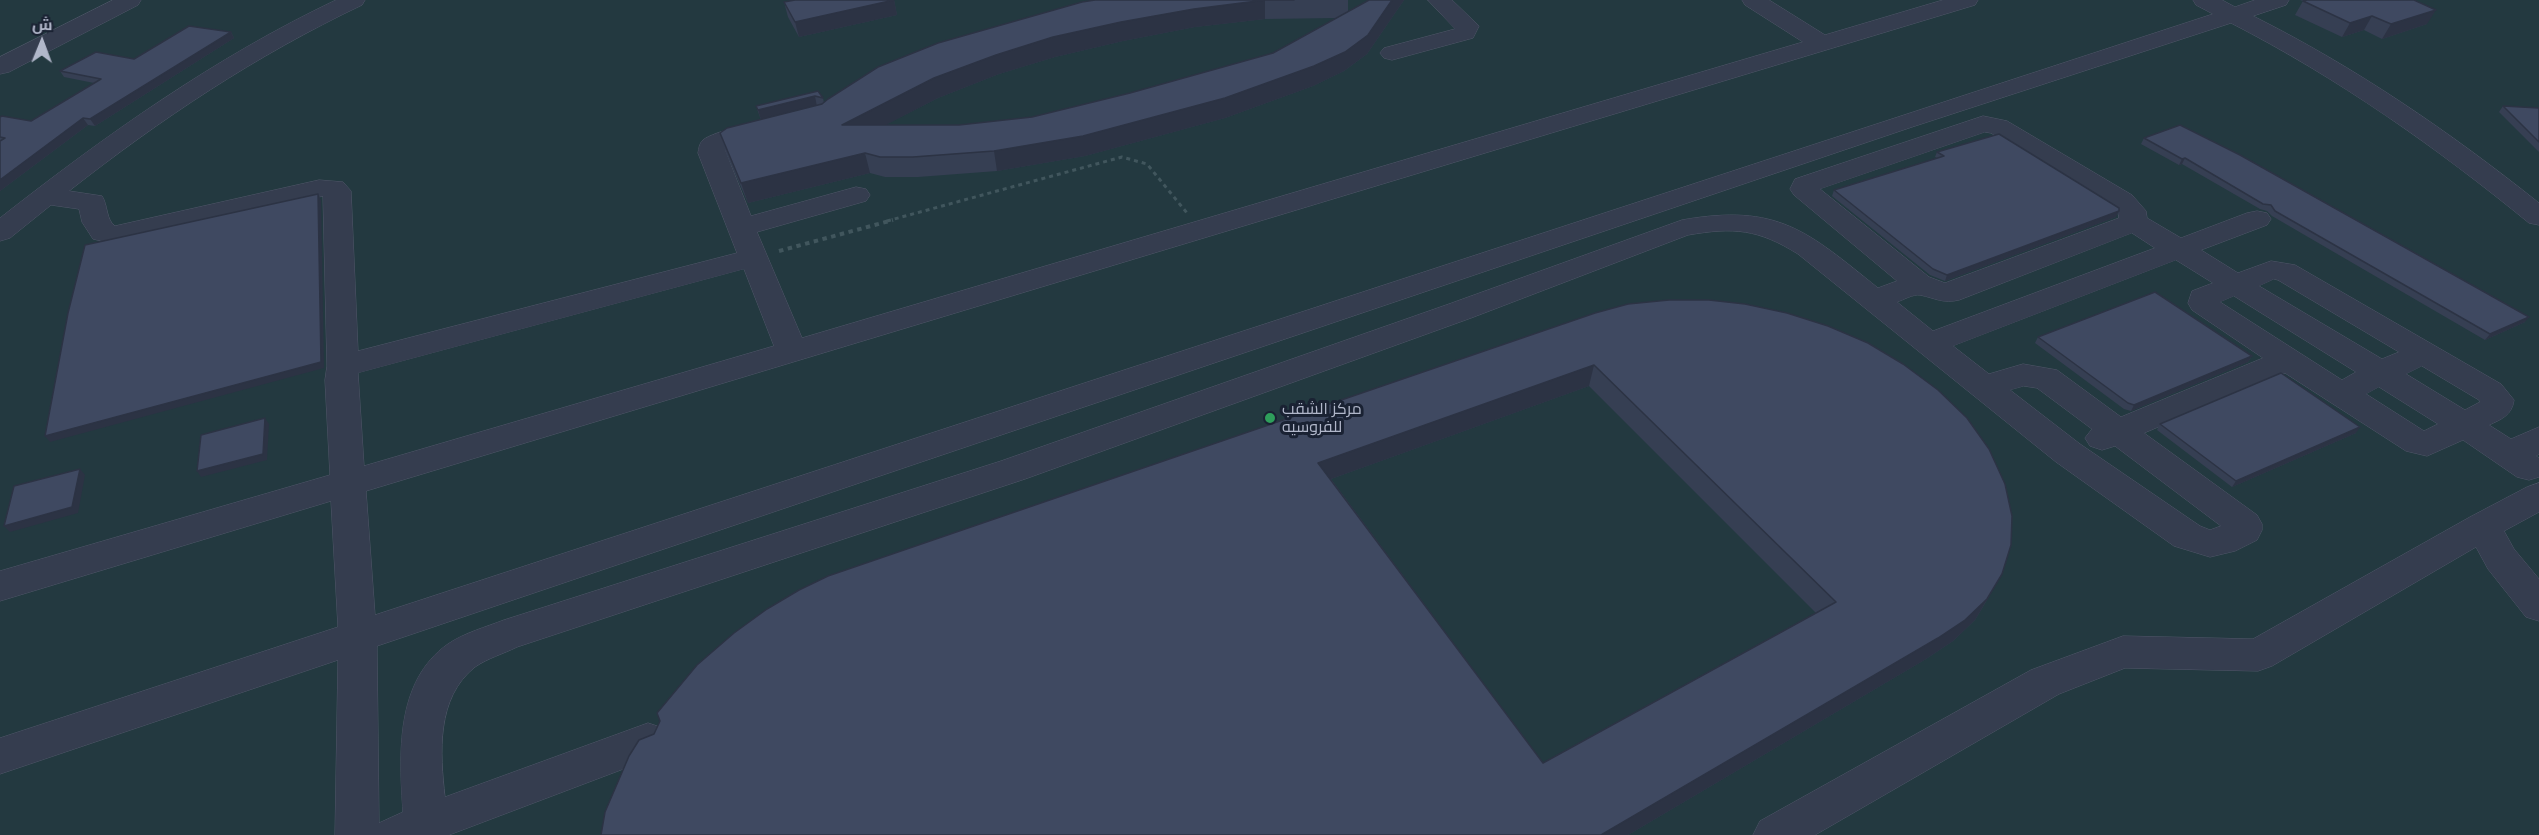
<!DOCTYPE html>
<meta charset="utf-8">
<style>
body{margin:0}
#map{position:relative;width:2539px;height:835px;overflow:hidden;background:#212a3f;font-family:"Open Sans",Cairo,sans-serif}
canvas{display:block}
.north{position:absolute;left:12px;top:12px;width:60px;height:60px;-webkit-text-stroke:4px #1a2233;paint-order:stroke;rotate:1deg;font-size:16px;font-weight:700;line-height:24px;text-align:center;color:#b1b7ca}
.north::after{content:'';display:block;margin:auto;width:21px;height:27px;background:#b1b7ca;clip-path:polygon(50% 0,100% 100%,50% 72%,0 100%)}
</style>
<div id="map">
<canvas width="2539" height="835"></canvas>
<div class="north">ش</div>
</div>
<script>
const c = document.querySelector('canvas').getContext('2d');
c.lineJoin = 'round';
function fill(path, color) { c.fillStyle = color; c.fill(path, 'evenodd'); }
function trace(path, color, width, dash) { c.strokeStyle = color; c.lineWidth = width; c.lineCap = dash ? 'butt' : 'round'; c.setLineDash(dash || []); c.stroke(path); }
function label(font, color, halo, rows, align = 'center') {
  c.font = font + ' "Open Sans",Cairo,sans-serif'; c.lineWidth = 6; c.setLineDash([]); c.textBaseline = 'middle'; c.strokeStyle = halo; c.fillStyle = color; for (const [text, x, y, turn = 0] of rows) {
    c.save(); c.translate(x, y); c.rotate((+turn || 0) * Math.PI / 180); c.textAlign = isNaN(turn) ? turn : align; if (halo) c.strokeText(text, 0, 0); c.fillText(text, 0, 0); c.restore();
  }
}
fill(new Path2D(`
 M0,0H2539V835H0Z`), '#233940');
const minor = new Path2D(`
 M113,0H141L138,5L9,72L0,74V57Z
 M336,0H365L362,5C255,56 162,118 69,191L102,196C108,205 106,220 115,226L319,180L343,182L351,191L358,351L737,253L698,153C699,148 699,144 703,140C714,131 762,120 776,124L780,129L776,134L732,146L725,150L751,216L856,187L866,189L870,195L866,201L757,232L802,338L1803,42L1745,5L1742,0H1769L1825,35L1943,0H1978L1975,5L366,491L375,615L2213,14L2196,5L2193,0H2222L2235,7L2255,0H2289L2286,5L2253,16C2355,67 2450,132 2539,203V225L2529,223C2436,147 2338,78 2231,23L1912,127L377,646L379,823L403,812C399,755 395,681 448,644C464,633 486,627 504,620L1001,461L1449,304L1682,220C1778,203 1807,231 1878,288L1897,281L1794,195L1790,189L1795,179L1983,116L2007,121L2132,195L2146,211L2147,218L2181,238L2247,213L2257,211L2267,213L2271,219L2267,225L2201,250L2238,273L2271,261L2295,265L2501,384L2514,400C2512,415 2502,419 2489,425L2511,439L2539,427V454L2536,456L2539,458V477L2529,480L2517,477L2463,440L2427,456L2406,451L2285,373L2144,433L2257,515L2262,524V530L2257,540L2235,551L2210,557L2174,546L2056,462L1798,254C1758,229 1734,227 1688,235L1471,318L1025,479L517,647C503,654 488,658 475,667C436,698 440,753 445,797L648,723L663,728L669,741L663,754L449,835H335L338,660L0,774V738L338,627L331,501L0,601V571L330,475L325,380L327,366L323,196L115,244L93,239L82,222L79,209L51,205L10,238L0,241V218C106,135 214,58 336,0ZM1985,132L1991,133L2112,207L2118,213L2119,218L1945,283L1929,277L1820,189ZM2132,233L2155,248L1933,331L1897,302C1903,300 1913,294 1920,295C1935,298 1943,304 1959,300ZM2176,260L2213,283L2192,291L2188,303L2192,310L2263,358L2121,417L2057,370L2023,364L1989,374L1953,346ZM744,269L774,346L364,466L358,373ZM2274,279L2278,280L2399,352L2382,359L2259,286ZM2234,296L2356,372L2342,380L2220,302ZM2422,366L2479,400L2480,402L2465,410L2406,374ZM2024,386L2037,388L2092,429L2085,438L2090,446L2102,450L2115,446L2221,526L2210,530L2200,526L2080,444L2010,390ZM2379,387L2438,424L2424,431L2366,394Z
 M1428,0H1452L1479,26L1473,38L1392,60L1384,58L1380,53L1384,48L1455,29Z
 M2539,483V512L2504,531L2514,549L2539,579V621L2526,617L2488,569L2476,547L2272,666L2258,671L2125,668L2059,694L1815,835H1753L1760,821L2031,670L2123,636L2253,639L2470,517L2527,487Z`);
trace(minor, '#505769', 1);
trace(new Path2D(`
 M887,221L1122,157L1147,164L1187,213`), '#41565d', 3, [4, 4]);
trace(new Path2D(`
 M779,251L893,220`), '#41565d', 4, [4.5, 4.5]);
fill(minor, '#353d4f');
fill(new Path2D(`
 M894,0L897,15L799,37L788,17L784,2Z
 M1095,0H1348V12L1369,0H1404L1367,54L1344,71L1313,86L1225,118L1085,156L997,171L918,177H885L870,173L748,203L726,153L720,133L761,120L756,106L818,91L823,98L824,103ZM1336,18L1273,53L1130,93L1032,117L959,125H885L938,98L999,74L1055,57L1123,41L1195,27L1265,19Z
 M2300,0H2414L2427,24L2382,39L2364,30L2342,37L2295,15L2303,1Z
 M231,32L234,38L95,126L88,125L0,191V117L31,121L94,83L64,77L60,71L134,59Z
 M2503,106L2539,108V152L2499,112Z
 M2144,138L2525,322L2485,340L2272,216L2267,211L2260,209L2182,164L2179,165L2141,144Z
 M1937,152L2116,217L1945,281L1930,275L1832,196L1834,190L1937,158L1935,157Z
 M1595,313L1990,595L1975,620L1953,641L1926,659L1628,835H601L654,734ZM1589,386L1816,613L1543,763L1331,479Z
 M2038,337L2252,356L2248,362L2131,411L2124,409L2035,343Z
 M2160,424L2356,433L2232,487L2157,430Z`), '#363f53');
fill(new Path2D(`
 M894,0L897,15L799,37L795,22Z
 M1265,0V19L1195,27L1123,41L1055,57L999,74L938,98L847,145L842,125L934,78L996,55L1053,37L1121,22L1194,9Z
 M1392,0H1404L1367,54L1344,71L1313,86L1225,118L1085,156L997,171L994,151L1083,136Z
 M2436,10L2427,24L2382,39L2391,24Z
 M2372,16L2364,30L2342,37L2350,23Z
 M231,32L234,38L95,126L90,119Z
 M815,96L817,107L761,120L758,110Z
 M83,118L88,125L0,191V180Z
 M865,153L870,173L748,203L741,183Z
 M2185,158L2182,164L2179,165L2182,159Z
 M318,194L321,200L324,368L50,442L45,436Z
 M2119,211L2116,217L1945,281L1947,275Z
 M2529,317L2525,322L2485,340L2490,334Z
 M2252,356L2248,362L2131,411L2134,405Z
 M1594,365L1589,386L1317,484L1318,463Z
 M265,418L269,424L267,460L201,477L197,471Z
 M2360,427L2356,433L2232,487L2236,481Z
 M80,469L85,475L78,513L10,532L4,526Z
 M2002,574L1975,620L1953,641L1926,659L1628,835H1601Z`), '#2c3344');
const building = new Path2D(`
 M795,0H894L795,22L784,2Z
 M1095,0H1294H1265L1194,9L1121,22L1053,37L996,55L934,78L842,125H959L1032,117L1130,93L1273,53L1369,0H1392L1368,35L1345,52L1314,66L1225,98L1083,136L994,151L913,157H880L865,153L741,183L720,133L727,128L822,104L828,99L878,67L938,43L1082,2Z
 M2307,0H2414L2436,10L2391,24L2372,16L2350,23L2303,1Z
 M189,26L231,32L90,119L83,118L0,180V141L5,138L0,137V117L2,116L31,121L101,79L60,71L96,52L134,59Z
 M818,91L823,98L815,96L758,110L756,106Z
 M2503,106L2539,108V142Z
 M2180,125L2240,155L2529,317L2490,334L2275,211L2271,205L2263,204L2185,158L2182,159L2144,138Z
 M1999,134L2119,208V211L1947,275L1933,269L1834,190L1944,156L1937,152Z
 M318,194L321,362L45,436L68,313L85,245Z
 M2155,292L2252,356L2134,405L2128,403L2038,337Z
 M1669,300H1709L1745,304L1787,313L1828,326L1868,343L1903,364L1938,390L1967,418L1989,449L2005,484L2012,516L2011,545L2002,574L1987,599L1965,620L1938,638L1601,835H601L605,812L629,756L639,740L654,734L660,721L657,713L697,665L734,633L767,609L799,590L828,576L1595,313L1628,304ZM1594,365L1836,602L1543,763L1318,463Z
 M2281,373L2360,427L2236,481L2160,424Z
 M265,418L263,454L197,471L201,435Z
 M80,469L72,507L4,526L14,486Z`);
fill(building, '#3f4961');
trace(building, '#2c3344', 1.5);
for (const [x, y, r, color] of [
 [1270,418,6,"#2e9e5b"]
]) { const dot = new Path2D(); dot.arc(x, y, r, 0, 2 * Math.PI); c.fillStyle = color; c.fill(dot); trace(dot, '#1a2233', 2); }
label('16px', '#b1b7ca', '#1a2233', [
 ["مركز الشقب",1282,409],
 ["للفروسيه",1282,427]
], 'left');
</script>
